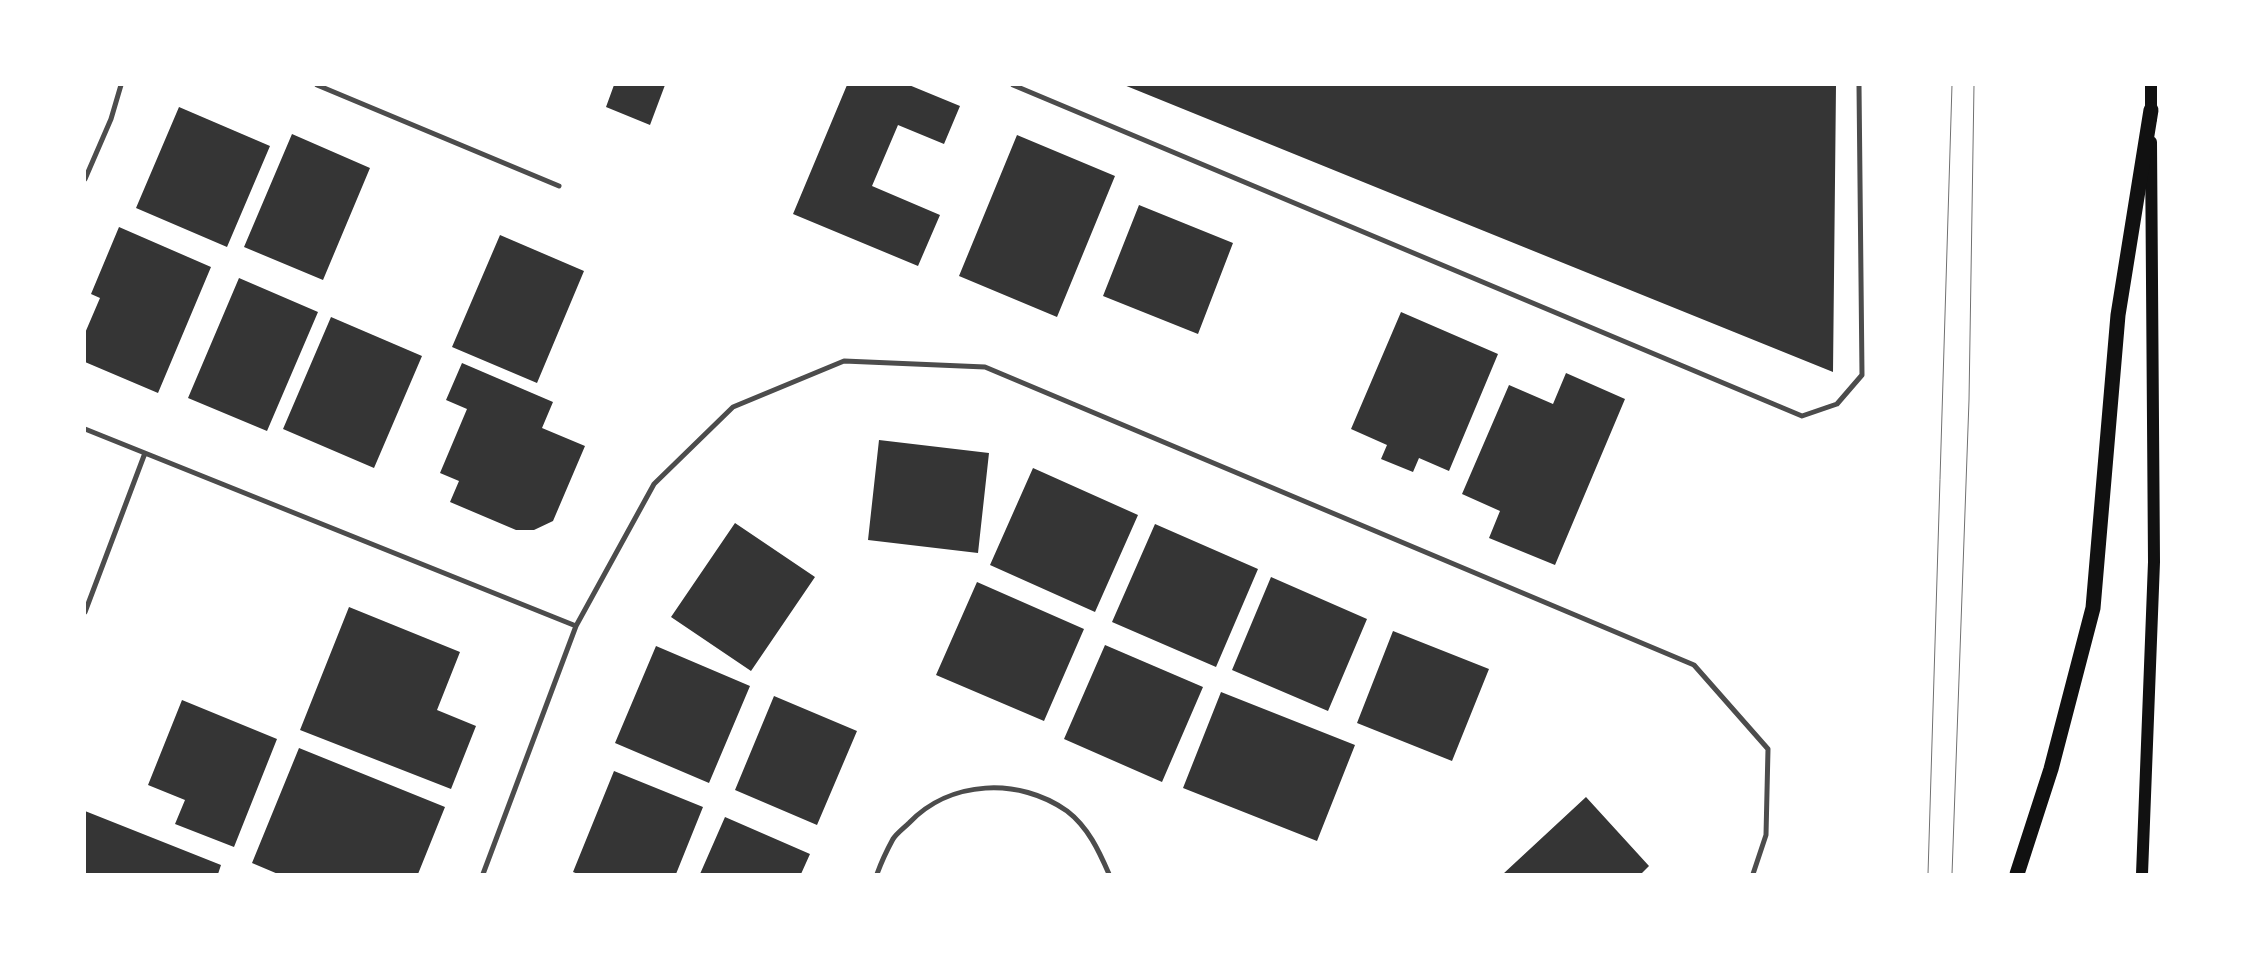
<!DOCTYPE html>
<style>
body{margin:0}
#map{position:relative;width:2252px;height:959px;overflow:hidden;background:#fff;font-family:Literata,serif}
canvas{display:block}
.frame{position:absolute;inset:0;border:86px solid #fff;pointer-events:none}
</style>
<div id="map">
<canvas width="2252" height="959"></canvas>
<div class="frame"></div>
</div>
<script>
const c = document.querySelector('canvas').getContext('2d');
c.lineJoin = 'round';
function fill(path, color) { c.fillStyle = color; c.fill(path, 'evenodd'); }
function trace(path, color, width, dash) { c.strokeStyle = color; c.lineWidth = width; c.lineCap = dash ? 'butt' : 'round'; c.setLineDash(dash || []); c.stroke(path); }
fill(new Path2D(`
 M614,85H665L650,125L606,107Z
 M847,85H909L960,106L944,144L898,125L872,186L940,215L918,266L793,214Z
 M1124,85H1836L1833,372L1442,214Z
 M179,107L270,146L227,247L136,208Z
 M292,134L370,168L323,280L244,247Z
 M1017,135L1115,176L1057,317L959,276Z
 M1139,205L1233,243L1198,334L1103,296Z
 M119,227L211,267L158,393L85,362V333L100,298L91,294Z
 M500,235L584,271L537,383L452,347Z
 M239,278L318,312L267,431L188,398Z
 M1401,312L1498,354L1449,471L1419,458L1413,472L1381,459L1387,445L1351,429Z
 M331,317L422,356L374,468L283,429Z
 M462,363L553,402L542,428L585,446L553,521L534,530H516L450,502L459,481L440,473L467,409L446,400Z
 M1566,373L1625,399L1555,565L1489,538L1500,511L1462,494L1509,385L1553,404Z
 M879,440L989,453L978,553L868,540Z
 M1033,468L1138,515L1095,612L990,565Z
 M735,523L815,577L751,671L671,617Z
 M1155,524L1258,569L1216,667L1112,622Z
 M1271,577L1367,619L1328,711L1232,670Z
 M977,582L1084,629L1044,721L936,675Z
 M349,607L460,652L437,710L476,726L451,789L300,730Z
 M1393,631L1489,669L1452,761L1357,723Z
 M1105,645L1203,687L1162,782L1064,739Z
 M656,646L750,686L709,783L615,743Z
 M1221,692L1355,745L1317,841L1183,788Z
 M774,696L857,731L817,825L735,790Z
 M182,700L277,739L234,847L175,824L185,800L148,785Z
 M299,748L445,807L418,874H278L252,863Z
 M614,771L703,807L676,874H578L573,872Z
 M1586,797L1649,866L1641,874H1503Z
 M85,811L221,865L218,874H85Z
 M725,817L810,854L801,874H700Z`), '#353535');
trace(new Path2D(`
 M317,85L559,186
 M1013,85L1802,416L1837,404L1862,375L1859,85
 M85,179L111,119L121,85
 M85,429L576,626
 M85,612L145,453
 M483,874L576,626L654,484L733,407L844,361L985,367L1694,665L1768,749L1766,835L1753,874
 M877,874C881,863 887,850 893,839C897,833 904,828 909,823C950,780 1019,777 1067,811C1088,827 1099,851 1109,874`), '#4c4c4c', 5);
trace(new Path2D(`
 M2151,119V85
 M2142,874L2154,562L2151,142`), '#111', 12);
trace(new Path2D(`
 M2017,874L2051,769L2093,608L2118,315L2151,110`), '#111', 15);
trace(new Path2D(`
 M1928,874L1952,85
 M1952,874L1969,400L1974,85`), '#707070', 1);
</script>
